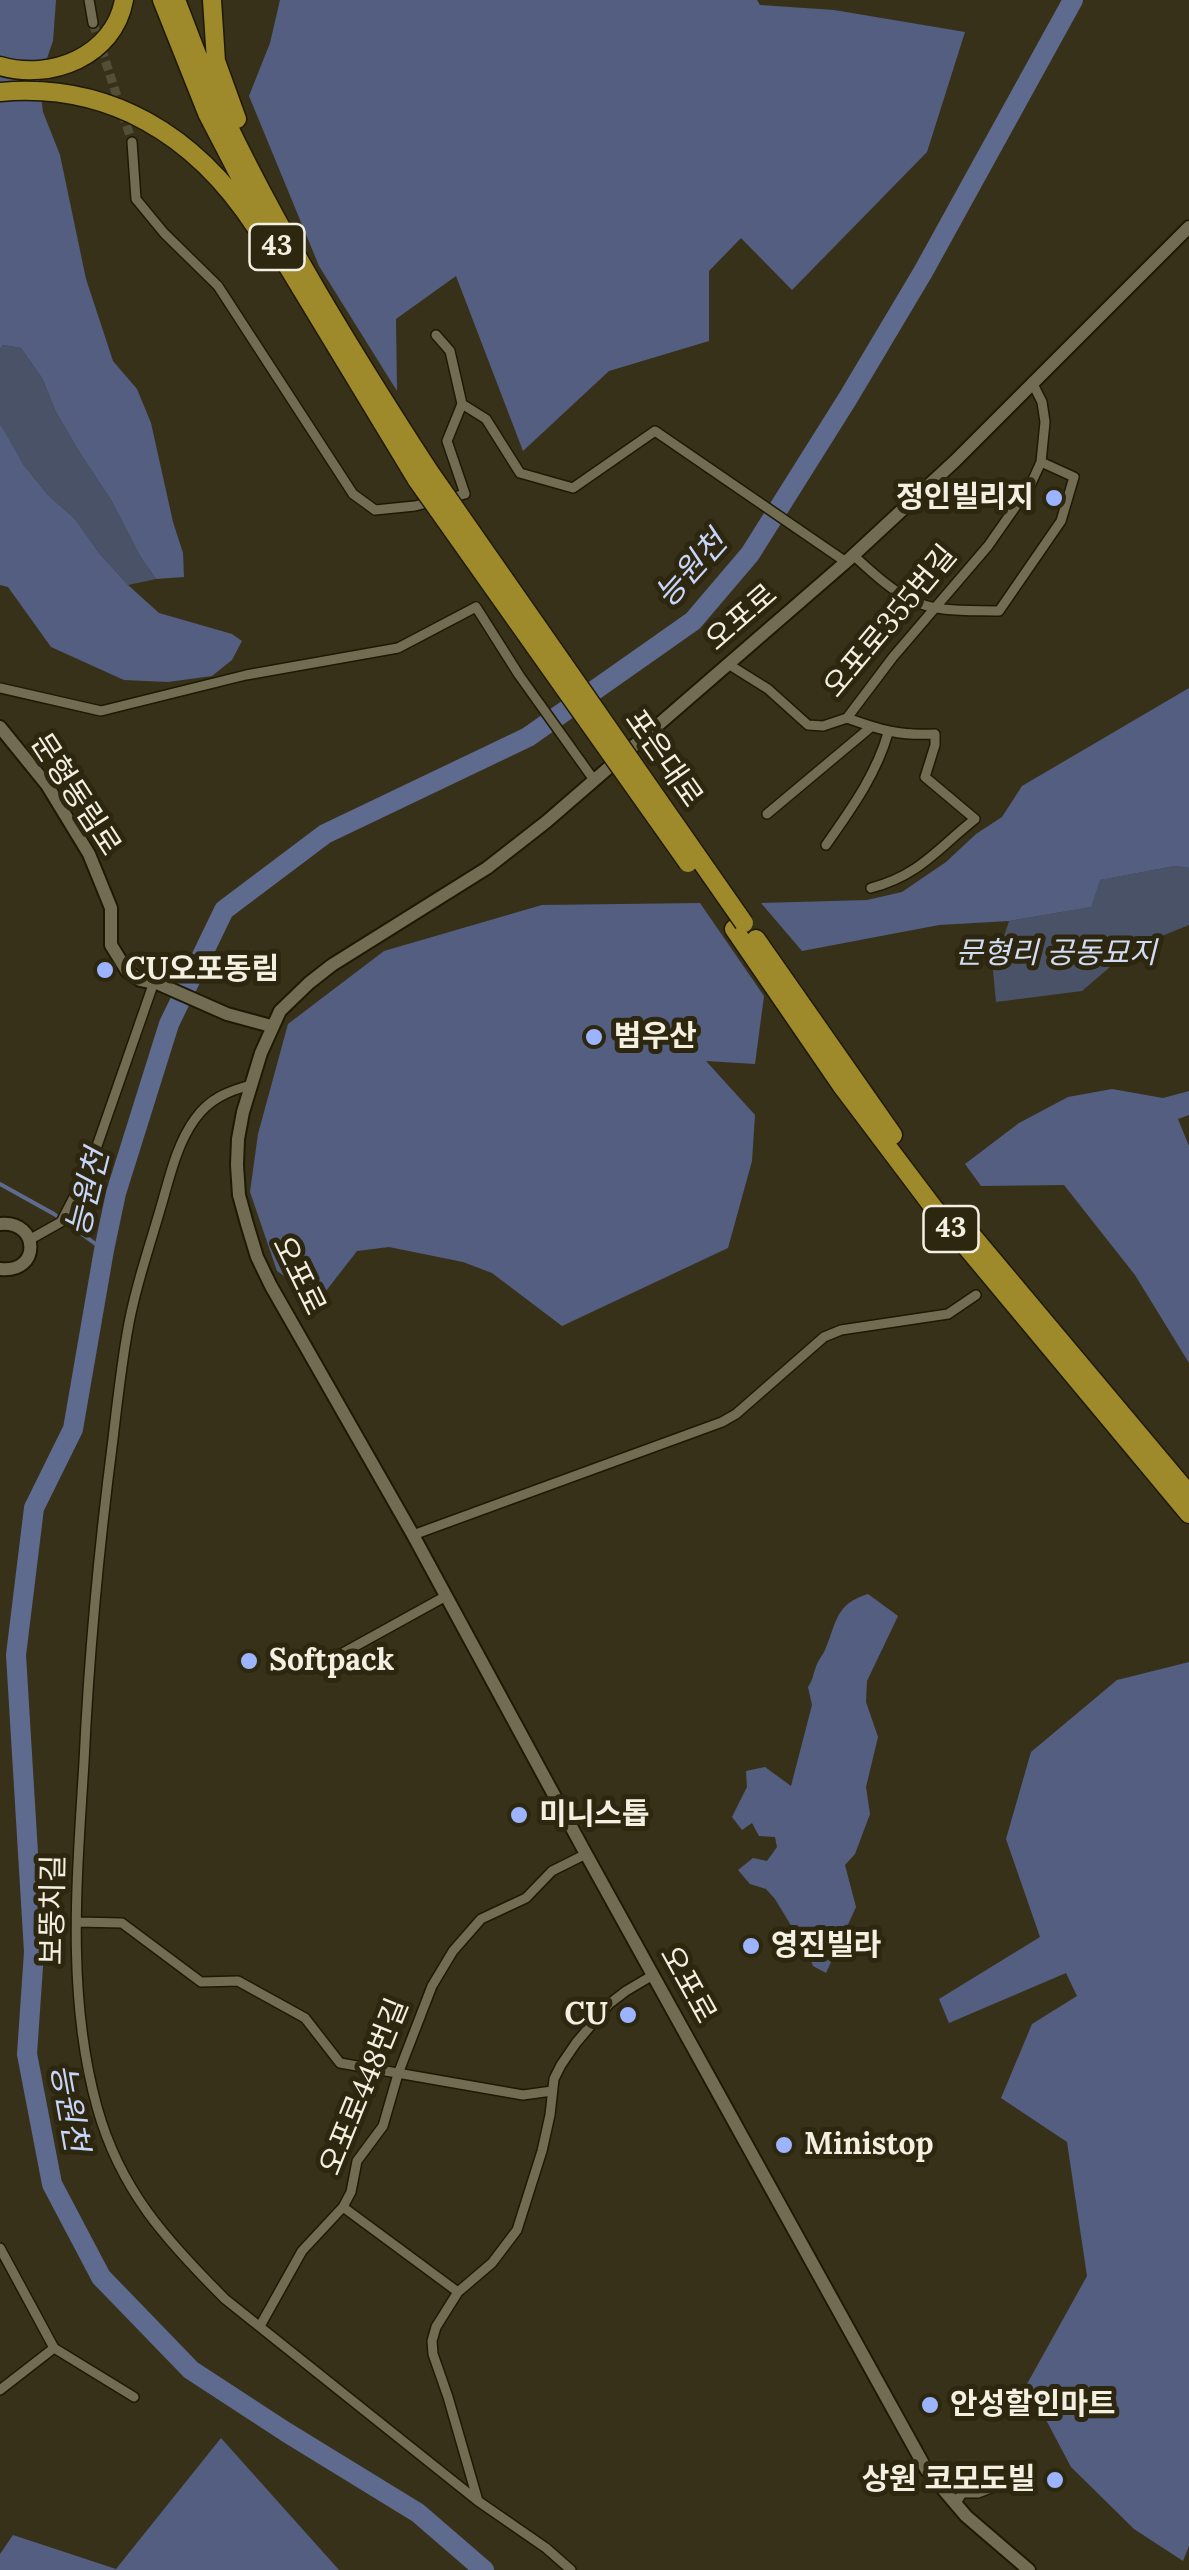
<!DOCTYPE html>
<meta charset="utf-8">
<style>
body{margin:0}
canvas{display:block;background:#373119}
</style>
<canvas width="1189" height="2570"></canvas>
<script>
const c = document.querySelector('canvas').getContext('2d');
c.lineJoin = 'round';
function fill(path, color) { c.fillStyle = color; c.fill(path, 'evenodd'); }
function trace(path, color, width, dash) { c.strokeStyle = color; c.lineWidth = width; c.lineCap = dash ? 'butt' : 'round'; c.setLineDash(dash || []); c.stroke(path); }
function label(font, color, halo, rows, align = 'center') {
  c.font = font + ' Lora,"Noto Sans KR",serif'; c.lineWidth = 10; c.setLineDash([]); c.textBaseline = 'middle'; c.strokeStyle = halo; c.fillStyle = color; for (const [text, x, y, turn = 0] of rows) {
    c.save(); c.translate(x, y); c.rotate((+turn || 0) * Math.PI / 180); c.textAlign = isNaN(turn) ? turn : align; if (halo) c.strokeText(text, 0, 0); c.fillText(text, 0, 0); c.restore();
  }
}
fill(new Path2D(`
 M3,345L21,348L42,378L56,412L80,453L111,500L140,556L156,579L128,585L99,553L75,519L48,495L23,464L7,440L0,424V349Z
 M1175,866L1189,868V925L1132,948L1082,991L996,1002L993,970L1009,921L1090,907L1099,880Z`), '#4a5268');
fill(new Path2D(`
 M0,0H56L53,41L39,81L43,112L60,155L86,279L113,361L137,389L151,423L173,522L183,553L184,577L156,579L140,556L111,500L80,453L56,412L42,378L21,348L3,345L0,349Z
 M280,0H757L760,5L834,10L965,32L927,152L792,290L741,238L709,271V341L609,371L523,451L456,276L396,319L397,391L319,266L249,96L270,43Z
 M0,424L23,464L48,495L75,519L99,553L128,585L159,613L232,634L242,641L232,660L212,676L168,682L124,680L51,647L8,587L0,585Z
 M1189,688V868L1175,866L1100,880L1091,907L1009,921L939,925L802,951L761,903L867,900L902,892L946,862L976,834L1002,817L1022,786Z
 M700,903L764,996L755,1064L706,1061L755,1115L752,1161L728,1248L562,1326L492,1273L463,1262L389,1247L357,1251L319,1300L277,1271L250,1192L258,1134L288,1024L384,951L542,905Z
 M1112,1089L1163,1098L1189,1091V1115L1178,1119L1189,1146V1363L1135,1275L1064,1185L981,1186L965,1164L1019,1123L1068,1097Z
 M868,1594L898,1616L867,1681L866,1702L878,1737L866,1787L870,1814L855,1854L845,1865L856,1907L826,1973L813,1966L802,1938L792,1927L775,1899L766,1889L750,1884L738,1870L753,1858L767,1861L777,1847L775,1837L759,1836L752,1823L742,1830L732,1817L747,1787L746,1771L765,1767L791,1786L812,1705L808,1687C814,1678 813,1673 817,1664C819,1659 823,1655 825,1650C837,1622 835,1604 868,1594Z
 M1189,1662V2546L1183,2561L1134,2529L1071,2467L1027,2384L1087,2276L1067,2142L1001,2098L1032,2024L1077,1996L1066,1973L949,2023L939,1999L1040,1937L1006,1839L1031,1752L1117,1680Z
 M221,2438L339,2570H0V2554L13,2535L116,2569Z`), '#535e81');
trace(new Path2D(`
 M0,1184L54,1214L104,1250`), '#5e6a8e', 4);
trace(new Path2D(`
 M484,2570L418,2513L286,2432L191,2370L101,2277L52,2184L27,2054L34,1952L16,1655L34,1508L73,1429L104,1250L116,1193L169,1024L224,910L325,834L528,737L693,621L750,554L848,398L923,272L1073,0`), '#5e6a8e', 20);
trace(new Path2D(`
 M93,23L132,142`), '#534e37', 9, [9, 4.5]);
const street = new Path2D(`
 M89,0L93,23
 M132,142L136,199L164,233L218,286L353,494L375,510L415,506L435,501
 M436,335L450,351L462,404L447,441L465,494L450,498
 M462,404L486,419L520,473L573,488L655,431L846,562
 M853,555C871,571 889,589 911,600C937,613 971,610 999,611L1061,521L1074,477L1041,462
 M728,664L768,689L808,725L823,726L847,718L893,657L988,546L1030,486L1041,462L1045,422L1042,402L1032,382
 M0,688L101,711L246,675L398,648L476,607L519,675L594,780
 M847,718C880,730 900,736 935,734V745L925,777L975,819C937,849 920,875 871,888
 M767,814L871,727
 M826,845C851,809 876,775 888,733
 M251,1085C228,1091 209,1099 195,1119C176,1145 169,1180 160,1210C148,1251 134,1292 127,1334C121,1369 117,1404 113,1439C99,1547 89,1654 84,1762C77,1877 66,1995 97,2107C120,2190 166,2240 225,2299L478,2501L546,2548L571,2570
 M29,1240L61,1222L90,1166L154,982
 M413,1535L722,1422L736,1414L824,1337L841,1330L948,1314L976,1295
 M323,1664L446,1596
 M77,1922L122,1923L201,1982L238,1981L305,2018L340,2063L523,2095L552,2091
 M343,2207L458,2292
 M0,2248L54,2348L134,2397
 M260,2326L302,2251L343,2207L351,2192L357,2161L383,2126L398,2074L432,1986L453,1951L481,1919L526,1898L552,1871L586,1854
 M0,2390L54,2348
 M478,2501L448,2397L433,2354L432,2341L436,2327L458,2292L492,2263L517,2230L542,2151L550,2115L554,2079L561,2065L576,2043L609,2004L626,1991L653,1975
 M955,2505L962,2493H978L994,2487`);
const secondary = new Path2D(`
 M0,727L47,785L89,854L111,908V945L127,971L140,980L159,984L227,1014L271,1026
 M0,1224C40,1220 41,1274 0,1269
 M1029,2570L966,2516L926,2469L586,1854L413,1535L271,1286L257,1257L247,1224L239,1195L237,1165L238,1139L243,1112L261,1053L280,1011L309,983L332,965L487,868L546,822L846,562L955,461L1189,227`);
const highway = new Path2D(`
 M162,0L207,113L279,252L417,480
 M176,0C189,33 201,67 216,100C276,229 352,352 429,471
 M212,0L216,61L237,119
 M0,66C51,81 114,56 124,0
 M0,92C110,82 196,136 255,226
 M734,929L841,1085L933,1207L1189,1514
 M756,939L893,1135
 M955,1215L1189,1494`);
trace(street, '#1e1902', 12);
trace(secondary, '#1e1902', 16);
trace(highway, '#1e1902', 21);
trace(street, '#726c52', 9);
trace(secondary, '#726c52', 12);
trace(highway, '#9e892b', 18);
const highwayBridge = new Path2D(`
 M429,471L744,923
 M417,480L688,863`);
trace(highwayBridge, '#1e1902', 21, []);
trace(highwayBridge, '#9e892b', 18);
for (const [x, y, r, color] of [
 [1054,498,10,"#9cb4fd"],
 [105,970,10,"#9cb4fd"],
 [594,1037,10,"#9cb4fd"],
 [249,1661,10,"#9cb4fd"],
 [519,1815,10,"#9cb4fd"],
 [751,1946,10,"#9cb4fd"],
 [628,2015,10,"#9cb4fd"],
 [784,2145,10,"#9cb4fd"],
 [930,2405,10,"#9cb4fd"],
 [1055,2480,10,"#9cb4fd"]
]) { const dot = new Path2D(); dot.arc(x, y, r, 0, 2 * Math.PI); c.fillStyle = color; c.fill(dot); trace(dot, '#2d270f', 4); }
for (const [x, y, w] of [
 [277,247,55],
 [951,1229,55]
]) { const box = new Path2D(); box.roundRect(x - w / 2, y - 23, w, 46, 8); c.fillStyle = '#2d270f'; c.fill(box); trace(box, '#f3f0e2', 2.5); }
label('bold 28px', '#f3f0e2', null, [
 ["43",277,247],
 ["43",951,1229]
]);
label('bold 30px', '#f3f0e2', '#2d270f', [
 ["정인빌리지",1034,498,"right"],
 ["CU오포동림",125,970],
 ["범우산",614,1037],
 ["Softpack",269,1661],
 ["미니스톱",539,1815],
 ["영진빌라",771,1946],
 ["CU",608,2015,"right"],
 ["Ministop",804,2145],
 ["안성할인마트",950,2405],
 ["상원 코모도빌",1035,2480,"right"]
], 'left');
label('30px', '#f3f0e2', '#2d270f', [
 ["오포로",742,618,-41],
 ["오포로355번길",891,622,-50],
 ["포은대로",663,759,55],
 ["문형동림로",75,795,57],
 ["오포로",298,1276,64],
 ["보뚱치길",54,1910,-89],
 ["오포로",687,1985,61],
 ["오포로448번길",365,2087,-68]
]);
label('italic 30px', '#d2dbf4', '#2d270f', [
 ["문형리 공동묘지",1056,954]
]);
label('italic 32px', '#c8d5fa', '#2d270f', [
 ["능원천",692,570,-48],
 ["능원천",89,1193,-76],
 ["능원천",68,2108,80]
]);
</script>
